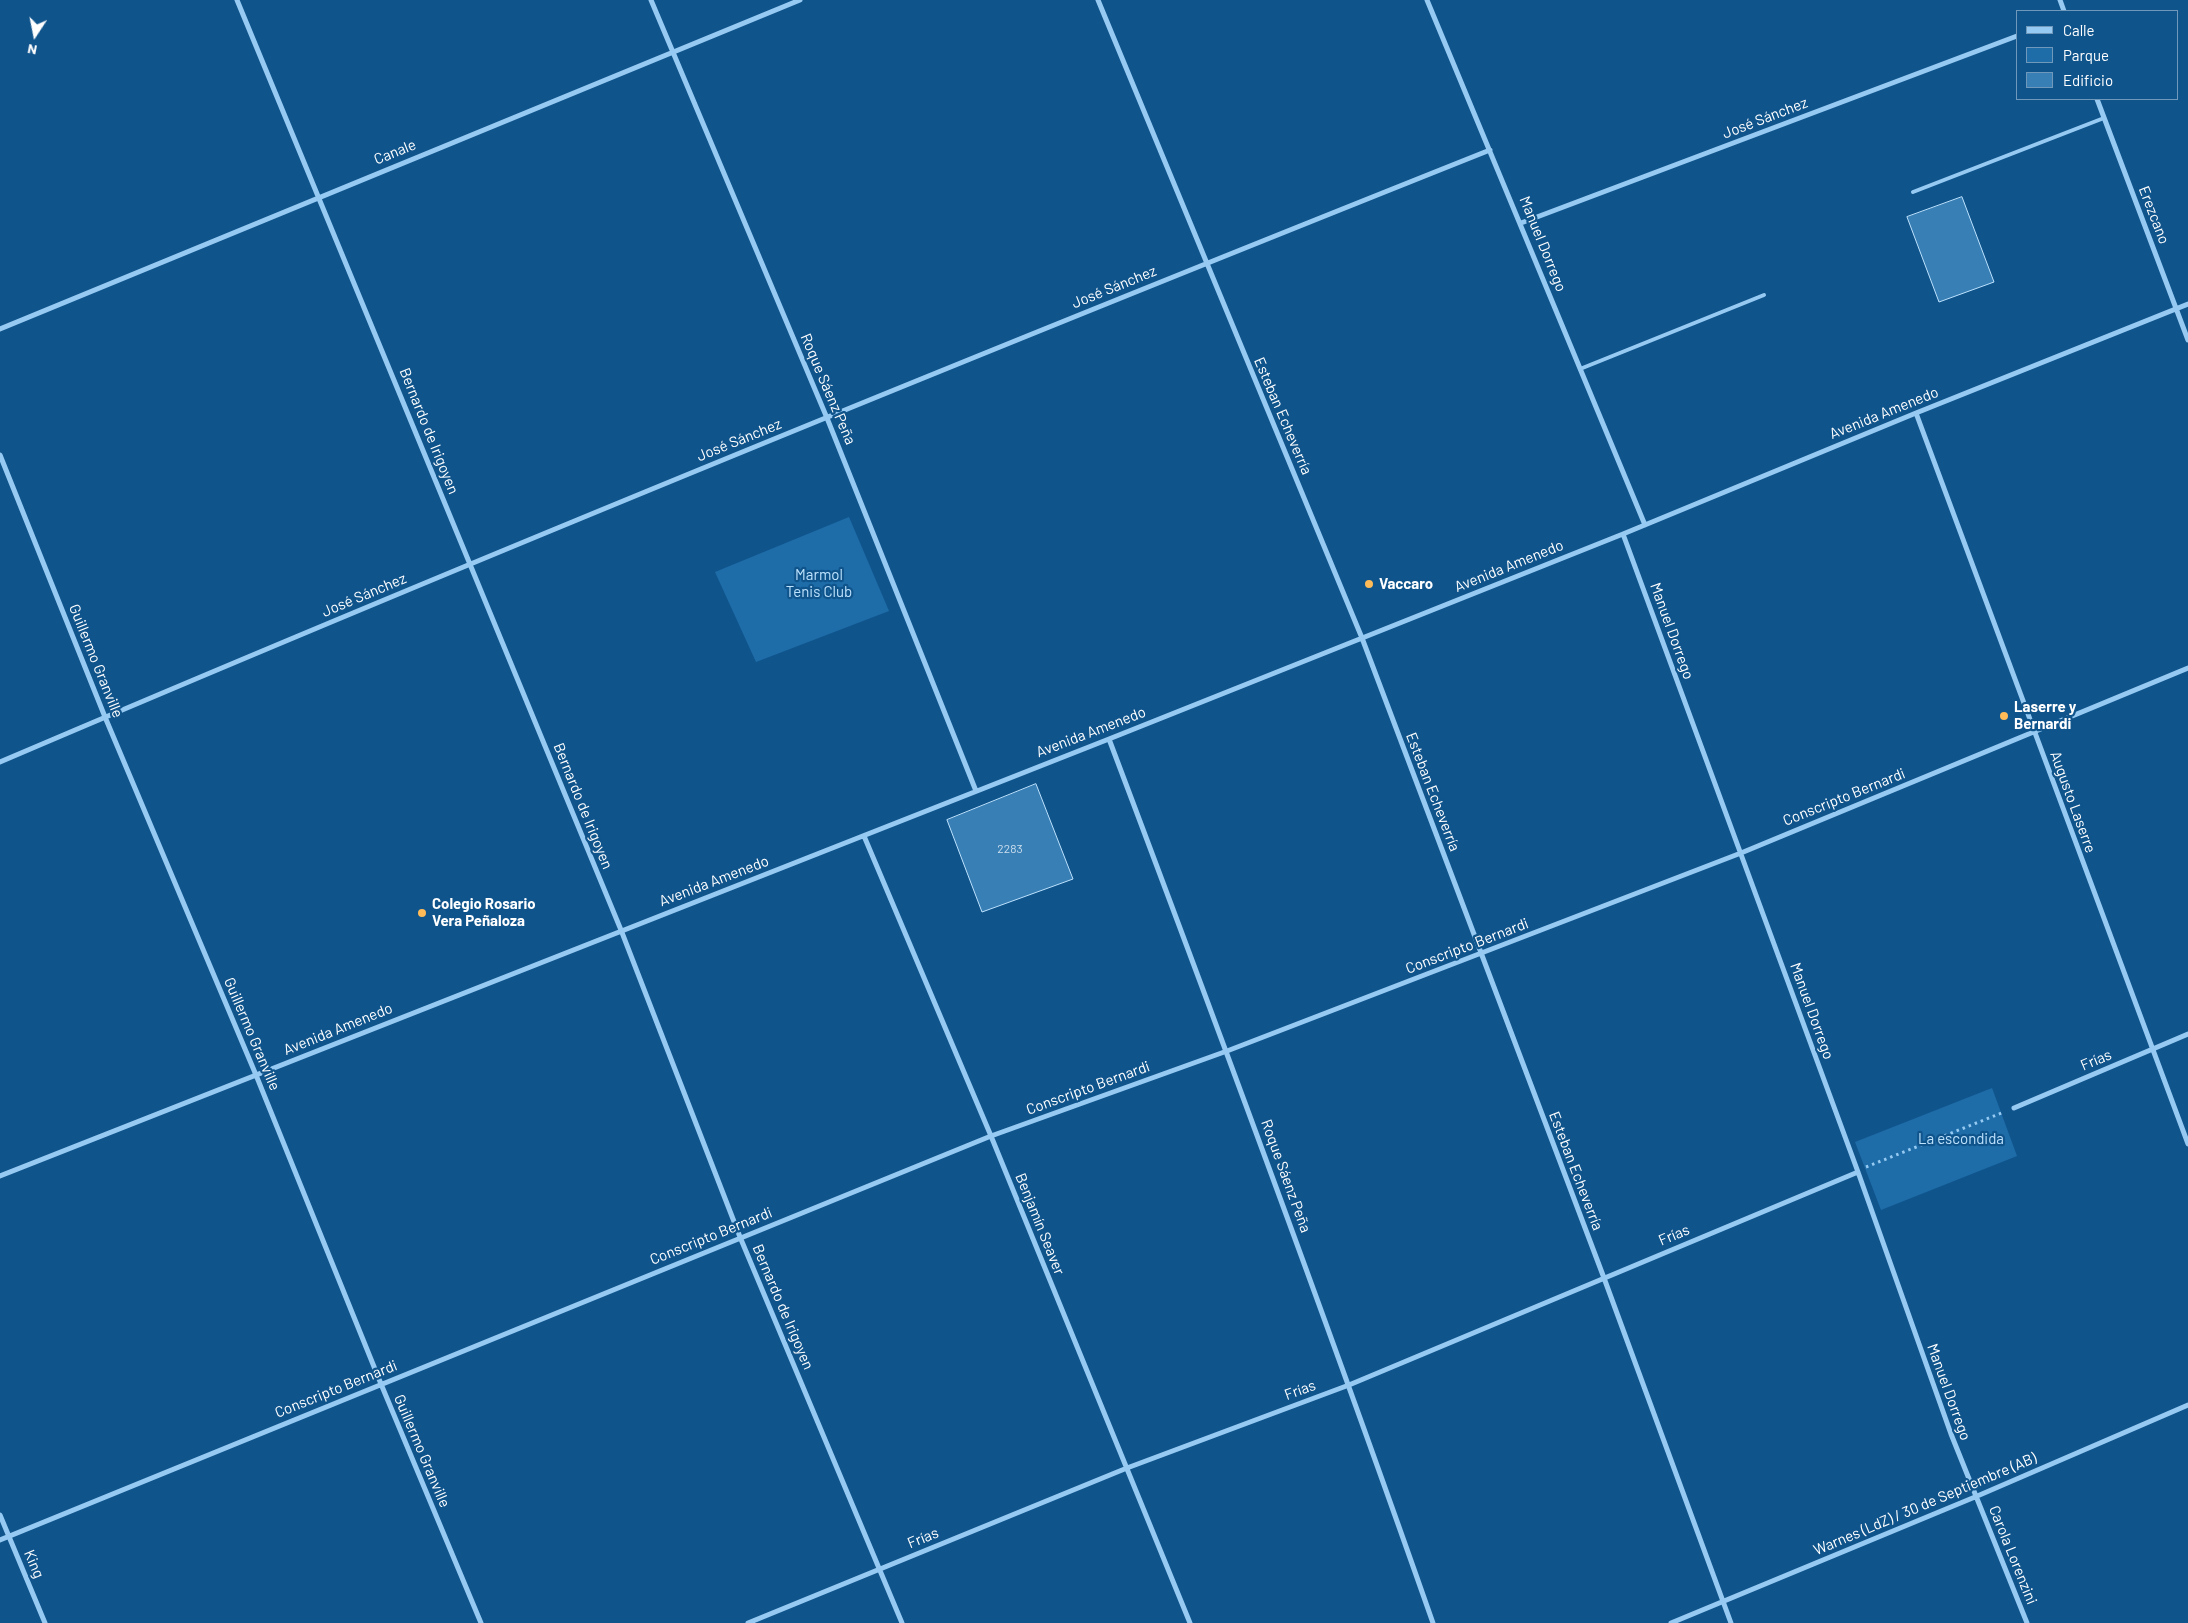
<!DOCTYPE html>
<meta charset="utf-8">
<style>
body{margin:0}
#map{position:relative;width:2188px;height:1623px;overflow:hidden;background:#10548c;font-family:Barlow,sans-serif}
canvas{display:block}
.legend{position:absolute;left:2016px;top:10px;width:162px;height:90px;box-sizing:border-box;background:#10548c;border:1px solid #7098ba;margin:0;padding:6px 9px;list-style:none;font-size:15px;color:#fff}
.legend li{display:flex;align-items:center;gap:10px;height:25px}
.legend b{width:25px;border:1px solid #7098ba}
.north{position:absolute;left:10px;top:10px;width:50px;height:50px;-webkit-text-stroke:4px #10548c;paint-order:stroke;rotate:191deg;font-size:14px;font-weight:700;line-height:20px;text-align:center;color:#fff}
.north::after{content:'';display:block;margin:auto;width:18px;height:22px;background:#fff;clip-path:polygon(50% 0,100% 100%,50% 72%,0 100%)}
</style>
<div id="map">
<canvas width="2188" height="1623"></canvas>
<ul class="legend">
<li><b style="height:6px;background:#96caf2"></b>Calle</li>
<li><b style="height:14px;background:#1e6da9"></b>Parque</li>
<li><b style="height:14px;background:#387fb6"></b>Edificio</li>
</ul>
<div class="north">N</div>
</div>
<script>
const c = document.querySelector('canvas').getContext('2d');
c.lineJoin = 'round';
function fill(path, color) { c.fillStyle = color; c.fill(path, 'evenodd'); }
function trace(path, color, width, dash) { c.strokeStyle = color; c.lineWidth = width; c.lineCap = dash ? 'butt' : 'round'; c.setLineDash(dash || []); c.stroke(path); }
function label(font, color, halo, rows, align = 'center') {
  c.font = font + ' Barlow,sans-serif'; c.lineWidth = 4.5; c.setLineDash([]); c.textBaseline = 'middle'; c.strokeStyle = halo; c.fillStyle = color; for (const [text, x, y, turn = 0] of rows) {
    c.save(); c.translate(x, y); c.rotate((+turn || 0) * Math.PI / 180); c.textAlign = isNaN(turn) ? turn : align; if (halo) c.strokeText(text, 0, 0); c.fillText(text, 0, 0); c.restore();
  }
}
fill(new Path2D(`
 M849,517L889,611L756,662L715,572Z
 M1992,1088L2017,1156L1881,1210L1855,1142Z`), '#1e6da9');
const building = new Path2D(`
 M1962,197L1994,282L1939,302L1907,217Z
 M1036,784L1073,879L982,912L947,820Z`);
fill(building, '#387fb6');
trace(building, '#bde2fd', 1);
trace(new Path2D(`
 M1866,1167L2004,1112`), '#96caf2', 3, [2.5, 4]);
trace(new Path2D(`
 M1913,192L2104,118
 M1580,369L1764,295`), '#96caf2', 4);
trace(new Path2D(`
 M237,0L621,930L740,1237L902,1623
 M651,0L827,418L976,791
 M1098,0L1362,638L1604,1278L1731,1623
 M1427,0L1645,525
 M2060,0L2064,11
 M2097,99L2188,340
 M1521,223L2017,36
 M0,329L800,0
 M1916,413L2188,1144
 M0,455L105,717L256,1075L381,1384L481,1623
 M1623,534L1858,1172L1951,1434L2027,1623
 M1109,739C1220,1033 1329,1327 1433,1623
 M0,762C494,551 991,349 1490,150
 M864,836L991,1136L1190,1623
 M2014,1108L2188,1034
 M0,1176L1109,739L1623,534L1916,413L2188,304
 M0,1515L45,1623
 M0,1540L991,1136L1227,1051L1741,853L2188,668
 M748,1623L1127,1468L1349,1385L1858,1172
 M1671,1623L1975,1497L2188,1405`), '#96caf2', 5);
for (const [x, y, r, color] of [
 [1369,584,5,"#ffbb57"],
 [2004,716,5,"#ffbb57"],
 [422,913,5,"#ffbb57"]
]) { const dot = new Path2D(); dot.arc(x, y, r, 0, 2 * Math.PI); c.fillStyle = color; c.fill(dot); trace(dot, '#10548c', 2); }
label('12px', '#cddfed', null, [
 ["2283",1010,849]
]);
label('15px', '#fff', '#10548c', [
 ["José Sánchez",1765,118,-21],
 ["Canale",395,152,-22],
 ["Erezcano",2154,215,69],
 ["Manuel Dorrego",1543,244,68],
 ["José Sánchez",1114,287,-22],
 ["Roque Sáenz Peña",828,389,67],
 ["Avenida Amenedo",1884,413,-22],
 ["Esteban Echeverría",1283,416,67],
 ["Bernardo de Irigoyen",429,431,68],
 ["José Sánchez",739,440,-22],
 ["Avenida Amenedo",1509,566,-22],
 ["José Sánchez",364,595,-23],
 ["Manuel Dorrego",1672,631,70],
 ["Guillermo Granville",96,661,68],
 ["Avenida Amenedo",1091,732,-21],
 ["Esteban Echeverría",1433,792,69],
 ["Conscripto Bernardi",1844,797,-22],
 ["Augusto Laserre",2073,802,70],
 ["Bernardo de Irigoyen",583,806,68],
 ["Avenida Amenedo",714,881,-21],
 ["Conscripto Bernardi",1467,946,-21],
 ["Manuel Dorrego",1812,1011,70],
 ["Avenida Amenedo",338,1029,-22],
 ["Guillermo Granville",252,1034,67],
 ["Frías",2096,1060,-23],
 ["Conscripto Bernardi",1088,1088,-20],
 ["Esteban Echeverría",1576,1171,69],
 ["Roque Sáenz Peña",1286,1176,70],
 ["Benjamín Seaver",1040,1224,68],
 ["Frías",1674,1235,-23],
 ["Conscripto Bernardi",711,1236,-22],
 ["Bernardo de Irigoyen",783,1307,67],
 ["Conscripto Bernardi",336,1389,-22],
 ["Frías",1300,1390,-20],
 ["Manuel Dorrego",1949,1392,70],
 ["Guillermo Granville",422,1451,67],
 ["Warnes (LdZ) / 30 de Septiembre (AB)",1925,1504,-23],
 ["Frías",923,1538,-22],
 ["Carola Lorenzini",2013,1555,68],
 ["King",34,1564,67]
]);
label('15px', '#bde2fd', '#10548c', [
 ["Marmol",819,575],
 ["Tenis Club",819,592],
 ["La escondida",1961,1139]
]);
label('bold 15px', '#fff', '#10548c', [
 ["Vaccaro",1379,584],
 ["Laserre y",2014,707],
 ["Bernardi",2014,724],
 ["Colegio Rosario",432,904],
 ["Vera Peñaloza",432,921]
], 'left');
</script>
